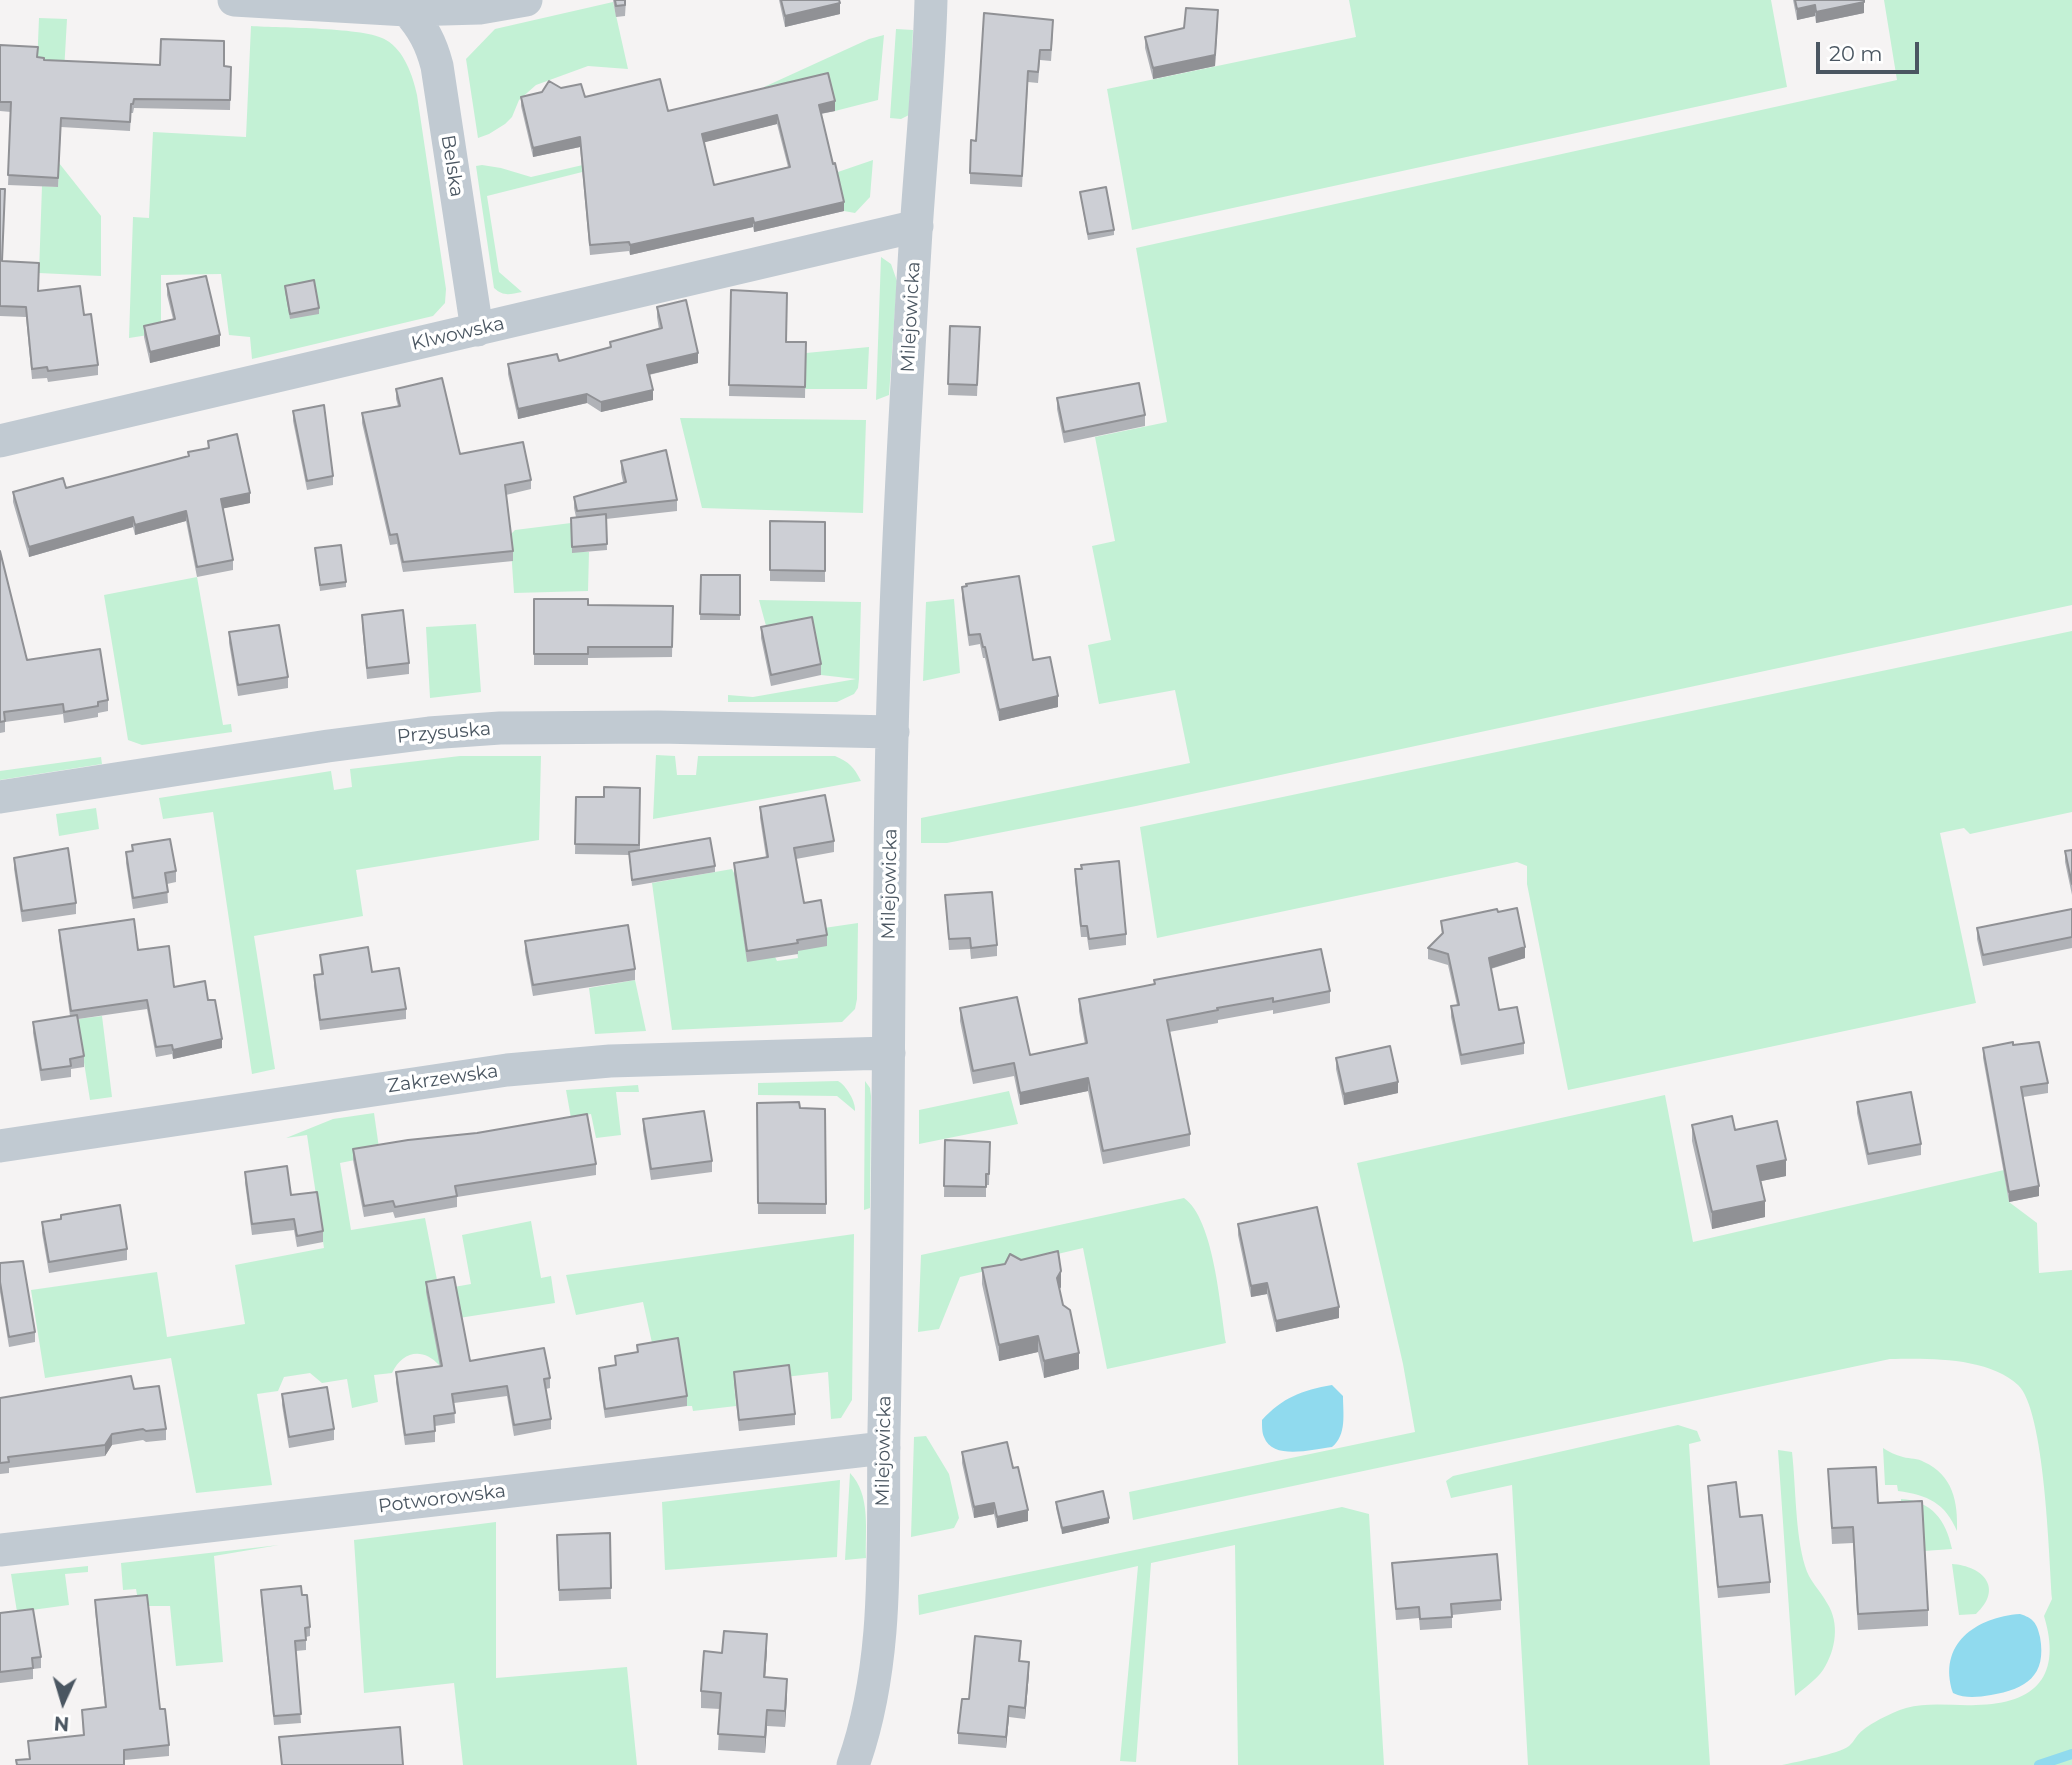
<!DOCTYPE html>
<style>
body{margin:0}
#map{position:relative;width:2072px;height:1765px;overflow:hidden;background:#f5f3f3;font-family:Montserrat,sans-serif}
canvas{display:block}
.north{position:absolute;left:28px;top:1667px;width:70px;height:70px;-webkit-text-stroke:5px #fff;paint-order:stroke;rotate:184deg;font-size:19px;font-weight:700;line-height:28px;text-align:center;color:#4a5661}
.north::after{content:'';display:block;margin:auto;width:24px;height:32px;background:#4a5661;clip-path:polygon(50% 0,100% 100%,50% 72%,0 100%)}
.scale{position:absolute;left:1816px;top:42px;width:103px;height:32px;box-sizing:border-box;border:4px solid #4a5661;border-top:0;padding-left:9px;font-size:21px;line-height:24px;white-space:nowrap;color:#4a5661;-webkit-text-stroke:5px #fff;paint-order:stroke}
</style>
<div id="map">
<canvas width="2072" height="1765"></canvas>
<div class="north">N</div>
<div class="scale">20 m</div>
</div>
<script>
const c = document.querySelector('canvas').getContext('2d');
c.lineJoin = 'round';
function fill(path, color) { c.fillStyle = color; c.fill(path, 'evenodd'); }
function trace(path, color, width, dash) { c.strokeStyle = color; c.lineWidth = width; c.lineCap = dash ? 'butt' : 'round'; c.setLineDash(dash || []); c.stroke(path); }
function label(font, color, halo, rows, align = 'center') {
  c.font = font + ' Montserrat,sans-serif'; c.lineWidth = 7; c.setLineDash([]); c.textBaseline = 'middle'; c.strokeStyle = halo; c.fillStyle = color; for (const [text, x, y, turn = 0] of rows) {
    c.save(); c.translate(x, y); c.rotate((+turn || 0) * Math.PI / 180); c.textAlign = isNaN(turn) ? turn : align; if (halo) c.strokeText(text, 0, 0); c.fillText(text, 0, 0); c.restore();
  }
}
fill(new Path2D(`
 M1349,0H1771L1787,87L1132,230L1107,89L1356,37Z
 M1884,0H2072V605L1136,806L947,843H921V818L1190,763L1175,690L1099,704L1088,645L1111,640L1092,546L1115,541L1095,437L1167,422L1136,248L1897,80Z
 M613,2L628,69L588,66L536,85L519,100L512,117L505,124L489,134L478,138L466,59L495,29Z
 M39,18L67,19L61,125L37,66Z
 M251,26C279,28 366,27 386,40C404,50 413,76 417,95L446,289L445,303L433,316L252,359L250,337L229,335L221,274L161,275V333L129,338L133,217L149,218L153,132L246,137Z
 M896,29L913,30L909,115L901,119L890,118Z
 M884,35L878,100L835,111L828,82L766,97L764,87L869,39Z
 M613,158L614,164L487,196L499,272L522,292C510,294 504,297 494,288L476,166L482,165L501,168L531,177Z
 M873,160L870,197L855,213L844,211L835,173Z
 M59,163L101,216V276L39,273L42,186L58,187Z
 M881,257L891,264L897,281L889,395L876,400Z
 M869,347L867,389H805L806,353Z
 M680,418L866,420L863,513L702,508Z
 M571,523L572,552H589L588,591L514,593L510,535L515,530Z
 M197,577L223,725L231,724L232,732L142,745L128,740L104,595Z
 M954,599L960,673L923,681L926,602Z
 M759,600L861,602L859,679L858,688L854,694L837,702H728V695L753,697L856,679L821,675L769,637Z
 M476,624L481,692L430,698L426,627Z
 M2072,631V812L1970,834L1964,828L1940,833L1976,1003L1568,1090L1527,884V866L1517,862L1157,938L1140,827Z
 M656,755L675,756L677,775H696L698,756H835C849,762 854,767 861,781L653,819Z
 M460,756H541L539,840L356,870L363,916L254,936L275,1069L252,1074L213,812L163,819L159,798L331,771L334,790L352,787L350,769Z
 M101,757L102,764L0,780V771Z
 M96,808L99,829L59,836L56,814Z
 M732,869L777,961L798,958L797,951L824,928L858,923L857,999L855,1009L842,1022L672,1030L652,883Z
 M635,980L646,1031L595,1034L589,988Z
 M102,1016L112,1097L90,1100L77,1019Z
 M838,1081C846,1085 856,1102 855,1111L837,1096L758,1095V1083Z
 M865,1081L870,1088L871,1096L870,1208L864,1210Z
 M638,1085L639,1092H616L621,1135L596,1138L591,1114L571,1118L566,1090Z
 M1009,1091L1018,1124L919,1144V1110Z
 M1665,1095L1693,1242L2004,1170L2009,1202L2037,1223L2039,1273L2072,1270V1765H1782C1795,1762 1839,1754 1849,1746C1854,1742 1857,1734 1863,1730C1871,1723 1895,1711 1906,1708C1928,1702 1953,1706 1976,1705C2037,1704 2062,1675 2044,1616L2052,1599C2049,1558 2045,1410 2018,1385C1989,1357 1928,1358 1890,1359L1133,1520L1129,1492L1415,1432L1403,1364L1357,1163Z
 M374,1113L380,1155L340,1163L351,1230L425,1218L439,1290L467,1361L439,1365C423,1347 402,1351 392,1373L374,1375L378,1402L352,1408L347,1379L322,1383L310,1373L284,1377L278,1391L257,1394L272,1485L196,1493L171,1358L45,1378L31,1290L157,1272L167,1337L245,1324L235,1265L324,1248L307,1135L286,1138L333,1119Z
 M1184,1198C1214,1219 1220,1307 1226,1343L1107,1369L1083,1248L960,1277L939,1329L918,1332L921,1255Z
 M531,1221L541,1278L551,1276L555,1303L459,1318L454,1287L471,1284L462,1235Z
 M854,1234L852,1400L841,1418L831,1419L828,1372L734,1383L736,1406L693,1411L692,1406H687L654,1352L643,1302L576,1315L566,1275Z
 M1678,1425L1697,1431L1701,1441L1689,1444L1710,1765H1528L1512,1485L1451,1498L1446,1481L1453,1476Z
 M926,1436L949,1474L959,1518L954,1528L911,1537L914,1437Z
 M1883,1448C1889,1452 1895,1455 1903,1457C1910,1459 1918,1458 1924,1462C1953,1475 1958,1502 1957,1531C1945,1503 1928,1495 1898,1491L1897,1485H1885Z
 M1778,1450L1792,1452C1796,1487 1795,1533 1805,1566C1809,1581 1820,1590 1827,1603C1840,1623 1836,1650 1823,1670C1816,1680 1804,1688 1795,1696Z
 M850,1473C871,1495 865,1529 866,1558L845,1560Z
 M840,1480L837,1557L665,1570L662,1502Z
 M1901,1499C1932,1501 1946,1520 1952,1549L1924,1551L1901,1518Z
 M1342,1507L1369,1514L1384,1765H1238L1235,1545L1151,1563L1136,1762L1120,1761L1138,1566L919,1615L918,1595Z
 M496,1522V1678L627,1667L637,1765H463L454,1683L364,1693L354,1540Z
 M279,1545L214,1556L223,1662L176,1666L170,1606H139L136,1589L123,1590L121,1563Z
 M1952,1564C1983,1566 2004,1588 1976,1614L1959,1615Z
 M88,1566V1572L65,1574L69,1605L17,1612L11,1574Z`), '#c3f1d5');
fill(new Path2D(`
 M1332,1385L1343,1396C1343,1413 1347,1435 1332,1447C1313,1449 1273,1461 1264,1437C1262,1433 1262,1426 1262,1420C1282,1398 1302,1390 1332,1385Z
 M2020,1614C2033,1618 2037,1623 2040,1637C2047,1676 2026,1689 1991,1695C1978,1697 1966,1699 1953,1693C1937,1644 1976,1617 2020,1614Z`), '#90daee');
trace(new Path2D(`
 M2039,1765L2072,1754`), '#90daee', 10);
trace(new Path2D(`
 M234,0L407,10L480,8L526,0
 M407,10C423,28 431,43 437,66L477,330
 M0,441L917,226
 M0,797L328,746L429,733L500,728L658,727L893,732
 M0,1146L507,1070L610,1061L889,1053
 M0,1550L884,1448
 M853,1765C891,1659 882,1542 884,1430C888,1244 888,1057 890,870C891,657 903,443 916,231C921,154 929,77 931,0`), '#c1cad2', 33);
fill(new Path2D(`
 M613,0H626L625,16L616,17Z
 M779,0H839L840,14L785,27Z
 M1793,0H1864V13L1816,23L1815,16L1797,20Z
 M1218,21L1215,66L1153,79L1145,48V37Z
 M1053,31L1051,61L1040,60L1038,83L1028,82L1022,187L970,184V173L976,141Z
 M0,45L44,60L160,65L231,67L230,110L134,108L133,113H131L130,131L61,127L58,187L8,185L11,112L0,111Z
 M561,88L585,97L668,111H835L821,114L844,211L754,232L753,227L630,255L629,251L590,255L580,147L533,157L521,106V97ZM777,124L788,167L714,185L704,142Z
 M0,189L3,261L38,291L84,315L98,365V375L48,382L47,378L32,379L26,317L0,316Z
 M1080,192L1114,230V235L1088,240Z
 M167,284L220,346L150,363L144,337V326L173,319L167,295Z
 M285,286L319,308V314L290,319L285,291Z
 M731,290L786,342H806L805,398L729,396Z
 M657,307L698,363L649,375L653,400L601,412L587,403L518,419L508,374V364L559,361L610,347V342L659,329L657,317Z
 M950,326L980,327L977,396L948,395Z
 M396,389L460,454L531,480V489L506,495L513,551V561L403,572L397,544L390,545L362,423V413L398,406L396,399Z
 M1057,398L1145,415V426L1064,443L1057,409Z
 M293,411L333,476V485L307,490L293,421Z
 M208,441L250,503L223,508L233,560V570L197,577L186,521L135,535L133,527L29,557L13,502V492L66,488L188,456V452L208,448Z
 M621,461L677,500V511L606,519L607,550L572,553L571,518L576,517L574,508V497L623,482L621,472Z
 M770,521L825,522V582L770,581Z
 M315,548L346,582V587L320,591Z
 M0,551L27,660L108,700V711L98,713V717L64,723L63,714L5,722V732L0,733Z
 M701,575H740V620H700Z
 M962,587L1058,707L999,721L985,658H983L980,644L969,646L962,598Z
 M534,599L588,605L673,606L672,657L588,658V665H534Z
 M362,615L409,663V674L367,679L362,625Z
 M761,627L821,664V675L771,686L761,638Z
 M229,632L288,677V688L238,696L229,643Z
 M640,788V850L715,866V872L632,886L629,855L575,854L576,797H604Z
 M760,807L834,841V852L796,859L804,903L827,935V946L798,951V954L747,962L734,874V863L766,857L760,818Z
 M132,845L176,871V882L167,884L168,903L133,909L126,863V852L132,851Z
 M2072,850V895L2065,862V851Z
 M14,858L76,903V914L22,922L14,869Z
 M1081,865L1126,934V945L1089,950L1087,937H1081L1075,880V869H1081Z
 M945,895L997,945V956L971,959L970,949L949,950Z
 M2072,909V948L1983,966L1977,939V928Z
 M1498,912L1525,958L1491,969L1499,1010L1524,1043V1054L1461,1065L1451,1017V1006L1457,1005L1448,965L1428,959V948L1442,935L1441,921Z
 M59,930L138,950L174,987L208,1000L222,1048L173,1059L172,1054L156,1057L147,1009L78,1019L84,1056V1067L71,1069V1077L41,1081L33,1033V1022L70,1016L59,939Z
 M525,941L635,969V980L533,996L525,952Z
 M320,955L372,972L406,1009V1019L320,1030L314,986V975L321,974Z
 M1154,980L1330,991V1003L1273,1014V1010L1218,1020V1023L1169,1032L1190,1134V1146L1103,1164L1088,1091L1020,1105L1014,1076L973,1084L960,1021V1008L1030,1055L1085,1044L1079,1011V999L1154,984Z
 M2013,1045L2048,1083V1093L2023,1097L2039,1196L2009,1202L1983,1058V1048Z
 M1336,1058L1398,1093L1344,1105L1336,1069Z
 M1857,1102L1921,1144V1155L1868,1165L1857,1113Z
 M757,1103L800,1108L825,1109L826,1214H758Z
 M643,1119L712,1161V1172L651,1180L643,1130Z
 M1692,1125L1735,1130L1786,1176L1761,1181L1765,1217L1712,1229L1692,1141Z
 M945,1140L990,1142L989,1185H986V1197H944Z
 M353,1149L596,1164V1175L457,1197V1207L395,1218L393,1212L364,1217L353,1160Z
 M245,1172L291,1195L323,1231V1242L297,1247L294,1230L252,1235L245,1183Z
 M42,1222L127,1249V1260L49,1273L42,1233Z
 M1238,1224L1339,1318L1276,1332L1267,1294L1251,1297L1238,1235Z
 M0,1263L35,1332V1342L9,1347L0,1292Z
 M982,1268L1061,1287L1059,1290L1079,1369L1044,1378L1038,1352L999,1361L982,1284Z
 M426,1282L470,1361L550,1378V1388L546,1389L551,1419V1429L514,1436L507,1396L454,1403L455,1423L435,1426V1442L405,1445L396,1382V1372L440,1367L426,1292Z
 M637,1345L687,1396V1406L605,1418L599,1378V1368L615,1365V1356L637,1352Z
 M734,1372L795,1414V1425L739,1431L734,1383Z
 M134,1389L166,1429V1440L146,1442L143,1440L112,1445L105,1456L9,1468V1473L0,1474V1398Z
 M282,1394L334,1429V1440L289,1448L282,1405Z
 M962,1452L1013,1468L1028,1521L997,1528L994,1514L974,1518L962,1463Z
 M1828,1469L1928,1610V1626L1858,1630L1853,1543L1832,1544Z
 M1708,1486L1740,1517L1770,1582V1593L1718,1598L1708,1497Z
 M1056,1502L1109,1523L1062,1534L1056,1508Z
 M610,1533L611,1599L559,1601L557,1535Z
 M1392,1563L1501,1600V1610L1452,1615V1628L1420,1630L1419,1618L1396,1620Z
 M261,1590L302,1595L310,1627V1636L306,1637V1650L296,1651L301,1723L274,1725L261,1599Z
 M95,1600L160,1709L169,1745V1756L124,1760V1765H16V1760L29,1759L28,1741L83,1735L82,1710L105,1707L95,1610Z
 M0,1613L41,1657V1668L33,1669V1679L0,1683Z
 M767,1650L765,1678L787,1695L785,1727L767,1726L765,1753L718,1750L720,1709L701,1708V1691L722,1653Z
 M1021,1652L1020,1661L1029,1673L1025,1719L1009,1717L1006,1748L958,1744V1733L969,1699Z`), '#b0b2b7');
fill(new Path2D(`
 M1864,2V13L1816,23V12Z
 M840,3V14L785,27V16Z
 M1815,5V16L1797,20V9Z
 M1218,10L1215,66L1153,79V68Z
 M835,101V111L819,114V105Z
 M777,115V124L702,143V134Z
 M580,137V147L533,157V148Z
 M844,202V211L754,232V223Z
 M753,218V227L630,255V245Z
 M220,335V346L150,363V352Z
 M698,353V363L647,375V365Z
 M653,390V400L601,412V402Z
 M587,394V403L518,419V409Z
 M250,493V503L221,509V499Z
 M186,511V521L135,535V525Z
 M133,517V527L29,557V547Z
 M1058,696V707L999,721V710Z
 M1525,947V958L1489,969V958Z
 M222,1039V1048L173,1059V1050Z
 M1088,1078V1091L1020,1105V1093Z
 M1398,1082V1093L1344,1105V1094Z
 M1786,1160V1176L1757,1182V1166Z
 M2039,1186V1196L2009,1202V1192Z
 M1765,1201V1217L1712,1229V1212Z
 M1061,1271V1287L1057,1294V1278Z
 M1267,1283V1294L1251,1297V1286Z
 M1339,1307V1318L1276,1332V1321Z
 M1038,1336V1352L999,1361V1345Z
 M1079,1353V1369L1044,1378V1361Z
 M112,1434V1445L105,1456V1445Z
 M994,1503V1514L974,1518V1507Z
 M1028,1510V1521L997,1528V1517Z
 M1109,1518V1523L1062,1534V1528Z
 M767,1634V1650L764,1694V1677Z
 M1029,1662V1673L1025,1719V1708Z
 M787,1679V1695L785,1727V1711Z
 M1009,1706V1717L1006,1748V1737Z
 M767,1710V1726L765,1753V1737Z`), '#909195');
const building = new Path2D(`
 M615,0H625V5L616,6Z
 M781,0H839L840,3L785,16Z
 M1795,0H1864V2L1816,12L1815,5L1797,9Z
 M1186,8L1218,10L1215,55L1153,68L1145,37L1184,28Z
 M984,13L1053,20L1051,50H1040L1038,72L1028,71L1022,176L970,173L971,140L976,141Z
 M161,39L224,41V66L231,67L230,100L134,99L133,104H131L130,122L61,118L58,178L8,175L11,102H0V45L38,47L37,57L44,58V60L160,65Z
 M828,73L835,101L819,105L833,164L835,163L844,202L754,223L753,218L630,245L629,242L590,245L580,137L533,148L521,97L542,92L549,81L561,88L581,84L585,97L660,79L668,111ZM777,115L790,167L714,185L702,134Z
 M1106,187L1114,230L1088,234L1080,192Z
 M0,189H5L2,261L39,263L38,291L80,286L84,315L91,314L98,365L48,371L47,367L32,369L26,307L0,306Z
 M206,276L220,335L150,352L144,326L175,319L167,284Z
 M314,280L319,308L290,314L285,286Z
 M731,290L787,293L786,342H806L805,387L729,385Z
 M686,300L698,353L647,365L653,390L601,402L587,394L518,409L508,364L557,354L559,361L611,347L610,342L662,328L657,307Z
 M950,326L980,327L977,385L948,384Z
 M442,378L460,454L523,442L531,480L505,485L513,551L403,562L397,534L390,535L362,413L400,406L396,389Z
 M1139,383L1145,415L1064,432L1057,398Z
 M324,405L333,476L307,481L293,411Z
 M237,434L250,493L221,499L233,560L197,567L186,511L135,525L133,517L29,547L13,492L63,478L66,488L189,456L188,452L209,448L208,441Z
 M666,450L677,500L577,511L574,497L626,482L621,461Z
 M606,514L607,544L572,547L571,518Z
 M770,521L825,522V571L770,570Z
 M341,545L346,582L320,585L315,548Z
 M0,551L27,660L100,649L108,700L98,702V706L64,712L63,704L4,712L5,721L0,722Z
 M701,575H740V615L700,614Z
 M1019,576L1033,660L1050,657L1058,696L999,710L985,647H983L980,634L969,635L962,587L967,586L966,584Z
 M534,599H588V605L673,606L672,647H588V654H534Z
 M403,610L409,663L367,668L362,615Z
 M812,617L821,664L771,675L761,627Z
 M279,625L288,677L238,685L229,632Z
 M604,787L640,788L639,845L575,844L576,797H604Z
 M825,795L834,841L794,848L804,903L821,900L827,935L797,940L798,943L747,951L734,863L768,857L760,807Z
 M710,838L715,866L632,880L629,852Z
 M170,839L176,871L165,873L168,892L133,898L126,852L133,851L132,845Z
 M68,848L76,903L22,911L14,858Z
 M2072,850V884L2065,851Z
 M1119,861L1126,934L1089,939L1087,926H1081L1075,869H1082L1081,865Z
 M992,892L997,945L971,948L970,938L949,939L945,895Z
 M1517,908L1525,947L1489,958L1499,1010L1517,1007L1524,1043L1461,1055L1451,1006L1459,1005L1448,954L1428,948L1443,933L1441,921L1497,909L1498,912Z
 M2072,909V937L1983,955L1977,928Z
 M134,919L138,950L169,946L174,987L205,981L208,1000H215L222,1039L173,1050L172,1045L156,1047L147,1000L71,1011L59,930Z
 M628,925L635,969L533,985L525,941Z
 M368,947L372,972L399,968L406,1009L320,1020L314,975L323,974L320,955Z
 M1321,949L1330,991L1273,1002V998L1217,1008L1218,1010L1167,1020L1190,1134L1103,1151L1088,1078L1020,1093L1014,1063L973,1071L960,1008L1017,997L1030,1055L1087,1043L1079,999L1155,984L1154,980Z
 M77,1015L84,1056L70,1059L71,1066L41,1070L33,1022Z
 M2013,1042V1045L2039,1042L2048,1083L2021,1087L2039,1186L2009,1192L1983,1048Z
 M1390,1046L1398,1082L1344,1094L1336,1058Z
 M1911,1092L1921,1144L1868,1154L1857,1102Z
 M799,1102L800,1108L825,1109L826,1204L758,1203L757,1103Z
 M704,1111L712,1161L651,1169L643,1119Z
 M587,1114L596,1164L455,1186L457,1196L395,1207L393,1201L364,1206L353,1149L408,1140L477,1133Z
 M1732,1116L1735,1130L1777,1121L1786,1160L1757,1166L1765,1201L1712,1212L1692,1125Z
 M945,1140L990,1142L989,1174H986V1187L944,1186Z
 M287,1166L291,1195L317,1192L323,1231L297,1236L294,1219L252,1224L245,1172Z
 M120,1205L127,1249L49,1262L42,1222L61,1219V1215Z
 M1317,1207L1339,1307L1276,1321L1267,1283L1251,1286L1238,1224Z
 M1058,1251L1061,1271L1057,1278L1063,1305L1070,1310L1079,1353L1044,1361L1038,1336L999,1345L982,1268L1005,1264L1010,1254L1021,1260Z
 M23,1261L35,1332L9,1337L0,1282V1263Z
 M454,1277L470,1361L544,1348L550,1378L544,1379L551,1419L514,1425L507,1386L452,1394L455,1413L434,1416L435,1431L405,1435L396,1372L442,1366L426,1282Z
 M678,1338L687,1396L605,1409L599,1368L616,1365L615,1356L638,1352L637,1345Z
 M789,1365L795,1414L739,1420L734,1372Z
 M131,1376L134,1389L159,1386L166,1429L146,1431L143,1429L112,1434L105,1445L8,1457L9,1462L0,1463V1398Z
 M327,1387L334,1429L289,1437L282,1394Z
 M1007,1442L1013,1468L1018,1467L1028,1510L997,1517L994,1503L974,1507L962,1452Z
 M1876,1467L1878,1503L1922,1501L1928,1610L1858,1614L1853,1527L1832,1528L1828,1469Z
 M1736,1482L1740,1517L1762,1515L1770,1582L1718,1587L1708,1486Z
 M1103,1491L1109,1518L1062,1528L1056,1502Z
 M610,1533L611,1588L559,1590L557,1535Z
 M1497,1554L1501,1600L1451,1604L1452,1617L1420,1619L1419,1607L1396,1609L1392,1563Z
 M301,1586L302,1595H307L310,1627L305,1628L306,1640L295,1641L301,1714L274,1716L261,1590Z
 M147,1595L160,1709H165L169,1745L124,1750V1765H17L16,1760L30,1759L28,1741L84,1735L82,1710L106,1707L95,1600Z
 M33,1609L41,1657L32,1658L33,1668L0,1672V1613Z
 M724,1631L767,1634L764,1677L787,1679L785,1711L767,1710L765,1737L718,1734L721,1693L701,1691L704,1651L722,1653Z
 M975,1636L1021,1641L1019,1661L1029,1662L1025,1708L1009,1706L1006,1737L958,1733L962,1699H969Z
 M400,1727L403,1765H282L279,1737Z`);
fill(building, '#cdcfd5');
trace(building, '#909195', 2);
label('19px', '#4a5661', '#fff', [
 ["Belska",452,166,81],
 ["Milejowicka",911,317,-87],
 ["Klwowska",458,334,-13],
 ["Przysuska",444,733,-5],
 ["Milejowicka",890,884,-89],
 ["Zakrzewska",443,1079,-8],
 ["Milejowicka",884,1451,-89],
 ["Potworowska",442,1499,-7]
]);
</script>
